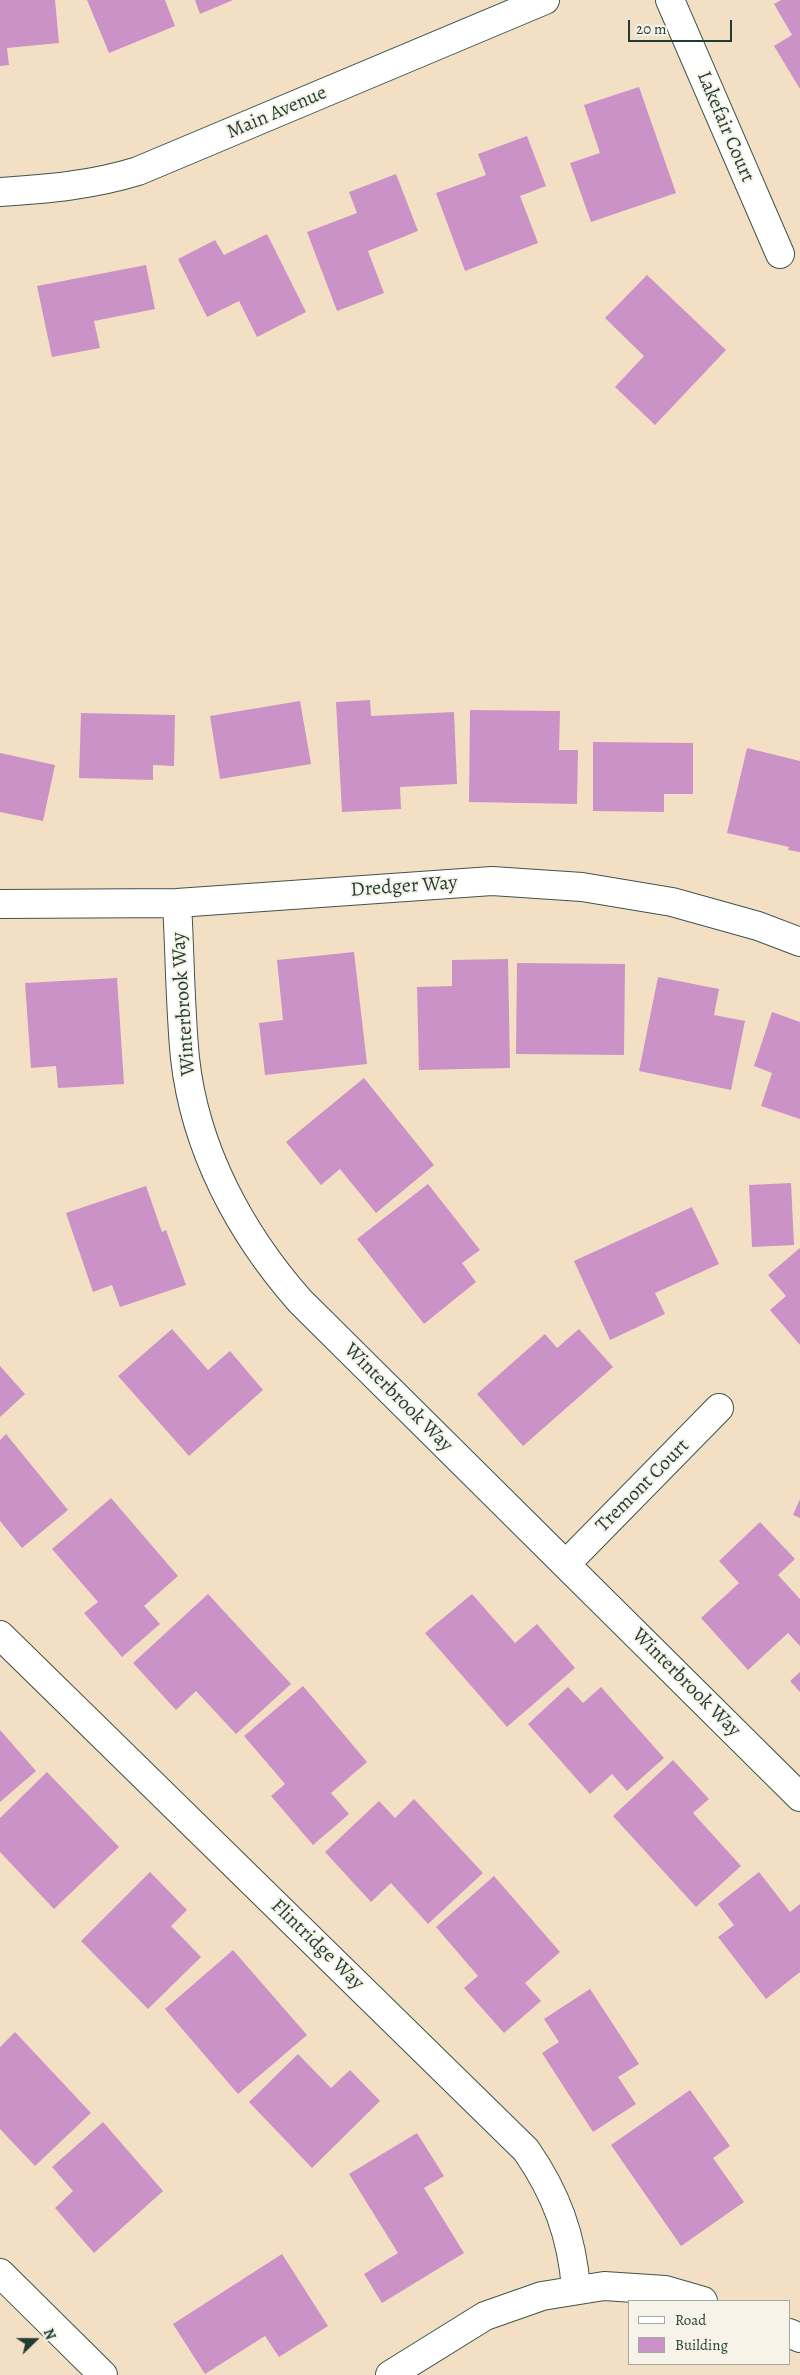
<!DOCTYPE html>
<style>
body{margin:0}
#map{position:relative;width:800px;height:2375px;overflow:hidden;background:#f3dfc4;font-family:Alegreya,serif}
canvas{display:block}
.legend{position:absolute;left:628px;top:2300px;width:162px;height:65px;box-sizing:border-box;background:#f7f3e8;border:1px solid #a1aaa0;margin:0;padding:6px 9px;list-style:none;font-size:15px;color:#1f3d34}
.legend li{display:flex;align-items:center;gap:10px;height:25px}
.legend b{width:25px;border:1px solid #a1aaa0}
.north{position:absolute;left:10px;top:2315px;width:50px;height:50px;-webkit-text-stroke:4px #f7f3e8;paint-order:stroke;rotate:68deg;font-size:14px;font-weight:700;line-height:20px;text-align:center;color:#1f3d34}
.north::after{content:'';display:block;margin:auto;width:18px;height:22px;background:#1f3d34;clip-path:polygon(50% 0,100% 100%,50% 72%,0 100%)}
.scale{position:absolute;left:628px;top:20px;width:104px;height:22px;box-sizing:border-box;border:2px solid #1f3d34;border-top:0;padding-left:6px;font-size:15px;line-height:18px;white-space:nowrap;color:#1f3d34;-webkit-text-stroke:4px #f7f3e8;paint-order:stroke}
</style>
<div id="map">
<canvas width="800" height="2375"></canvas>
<ul class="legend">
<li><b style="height:6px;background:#fff"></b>Road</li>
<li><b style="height:14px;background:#cb92c8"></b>Building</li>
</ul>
<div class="north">N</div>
<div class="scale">20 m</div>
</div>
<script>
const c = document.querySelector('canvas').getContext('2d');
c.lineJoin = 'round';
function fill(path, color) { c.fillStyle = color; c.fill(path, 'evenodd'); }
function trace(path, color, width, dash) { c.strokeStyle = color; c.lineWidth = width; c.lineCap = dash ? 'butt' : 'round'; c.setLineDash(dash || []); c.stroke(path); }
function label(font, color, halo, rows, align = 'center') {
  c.font = font + ' Alegreya,serif'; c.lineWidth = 4; c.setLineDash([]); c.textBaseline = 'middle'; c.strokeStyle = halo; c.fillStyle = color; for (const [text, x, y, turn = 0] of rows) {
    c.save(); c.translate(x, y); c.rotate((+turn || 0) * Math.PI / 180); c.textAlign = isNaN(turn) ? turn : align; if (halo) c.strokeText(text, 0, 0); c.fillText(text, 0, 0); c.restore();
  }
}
fill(new Path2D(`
 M0,0H55L59,43L7,48L9,65L0,66Z
 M87,0H165L175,26L109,53Z
 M195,0H233L200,14Z
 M781,0H800V89L774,46L792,35L774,4Z
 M639,87L676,193L591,222L570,163L600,153L584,105Z
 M527,136L546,186L520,196L538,243L465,271L436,193L486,175L478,154Z
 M396,174L418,231L368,251L384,293L337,311L307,232L357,213L349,192Z
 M267,234L306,312L257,337L239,301L207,317L178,259L215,240L224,255Z
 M146,265L155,309L94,321L100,348L52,357L37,286Z
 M647,275L726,350L655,425L615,387L644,356L605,318Z
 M370,700L371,716L454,712L457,784L400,787L401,809L342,812L336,702Z
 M300,701L311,764L220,779L210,716Z
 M470,710L560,711L559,750H578L577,804L469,802Z
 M81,713L175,715L174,766L153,765V780L79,778Z
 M593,742L693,743V794H664V812L593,811Z
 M747,748L800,761V852L788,850L789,847L727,833Z
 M0,753L55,765L43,821L0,812Z
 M354,952L367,1064L265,1075L259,1023L283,1020L277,960Z
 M508,959L510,1068L419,1070L417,987L452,986V960Z
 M517,963L625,964L624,1055L516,1054Z
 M658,977L719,989L714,1015L745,1021L731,1090L639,1071Z
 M117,978L124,1084L58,1088L56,1066L31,1068L25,983Z
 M772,1012L800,1022V1119L761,1106L772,1073L754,1066Z
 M364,1078L434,1165L376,1213L340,1169L321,1185L286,1142Z
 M791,1183L794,1245L752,1247L749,1185Z
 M428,1184L480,1250L462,1263L476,1282L424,1324L357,1239Z
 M146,1186L162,1232L166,1230L186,1285L120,1307L112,1285L93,1292L66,1213Z
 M692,1207L719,1264L655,1293L665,1314L610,1340L574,1261Z
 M800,1248V1345L770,1310L786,1296L768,1275Z
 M172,1329L208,1370L230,1351L263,1390L189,1456L118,1376Z
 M579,1329L613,1367L523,1446L477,1394L545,1334L557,1348Z
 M0,1366L25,1394L0,1417Z
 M6,1434L68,1510L22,1548L0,1521V1440Z
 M111,1498L178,1576L144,1606L160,1624L122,1657L84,1613L98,1602L52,1549Z
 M800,1499V1518L793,1515Z
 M760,1522L795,1559L778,1575L800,1599V1646L788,1633L748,1670L701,1618L739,1583L719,1561Z
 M208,1594L291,1684L236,1734L196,1691L176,1710L133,1663Z
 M472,1594L515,1643L537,1624L575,1668L507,1727L425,1633Z
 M800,1672V1692L790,1681Z
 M303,1686L367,1762L331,1793L349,1814L313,1845L271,1796L285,1784L244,1736Z
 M568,1687L583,1703L601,1687L664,1758L627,1791L612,1774L590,1794L528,1724Z
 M0,1730L36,1771L0,1802Z
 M673,1760L709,1799L693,1813L741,1866L696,1907L613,1816Z
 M47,1772L119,1847L54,1909L0,1852V1818Z
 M414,1799L483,1873L428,1924L391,1883L371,1902L325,1852L379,1801L395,1818Z
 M150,1872L187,1910L171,1926L201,1957L148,2009L81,1941Z
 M759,1872L790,1912L800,1904V1972L766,1999L718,1937L734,1925L718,1904Z
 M494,1876L560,1952L525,1983L541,2001L504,2033L464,1988L478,1976L436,1927Z
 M233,1950L307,2035L238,2094L165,2009Z
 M590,1989L639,2064L618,2077L636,2104L593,2132L542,2053L559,2042L544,2019Z
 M15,2032L91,2113L35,2166L0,2129V2047Z
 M298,2054L331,2088L350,2070L380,2101L312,2168L249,2102Z
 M690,2090L730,2146L713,2158L744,2202L681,2246L611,2145Z
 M103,2122L163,2191L94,2253L55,2208L73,2191L52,2167Z
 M417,2133L444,2176L424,2188L464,2253L382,2303L364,2274L398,2253L349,2174Z
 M282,2254L328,2326L279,2357L265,2336L205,2374L173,2324Z`), '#cb92c8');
const street = new Path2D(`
 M670,0L780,254
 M177,903C180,955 180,1007 185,1058C195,1149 240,1233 300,1301L800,1797
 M0,904L177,903L492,881L582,887L672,902L758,926L800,942
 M566,1564L719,1408
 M0,1635L526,2150C556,2193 572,2236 576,2289
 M0,2273L103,2375
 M789,2333L800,2338
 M390,2375L485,2316L542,2296L604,2286L665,2290L703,2301`);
const secondary = new Path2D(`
 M0,192C48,189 93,185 138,171L545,0`);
trace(street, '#3f554a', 30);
trace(secondary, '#3f554a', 30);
trace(street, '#fff', 28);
trace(secondary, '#fff', 28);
label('20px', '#1f3d34', '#f7f3e8', [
 ["Main Avenue",277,113,-23],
 ["Lakefair Court",725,127,67],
 ["Dredger Way",404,887,-4],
 ["Winterbrook Way",184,1004,-94],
 ["Winterbrook Way",398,1398,45],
 ["Tremont Court",643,1486,-45],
 ["Winterbrook Way",686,1683,45],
 ["Flintridge Way",317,1945,44]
]);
</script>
